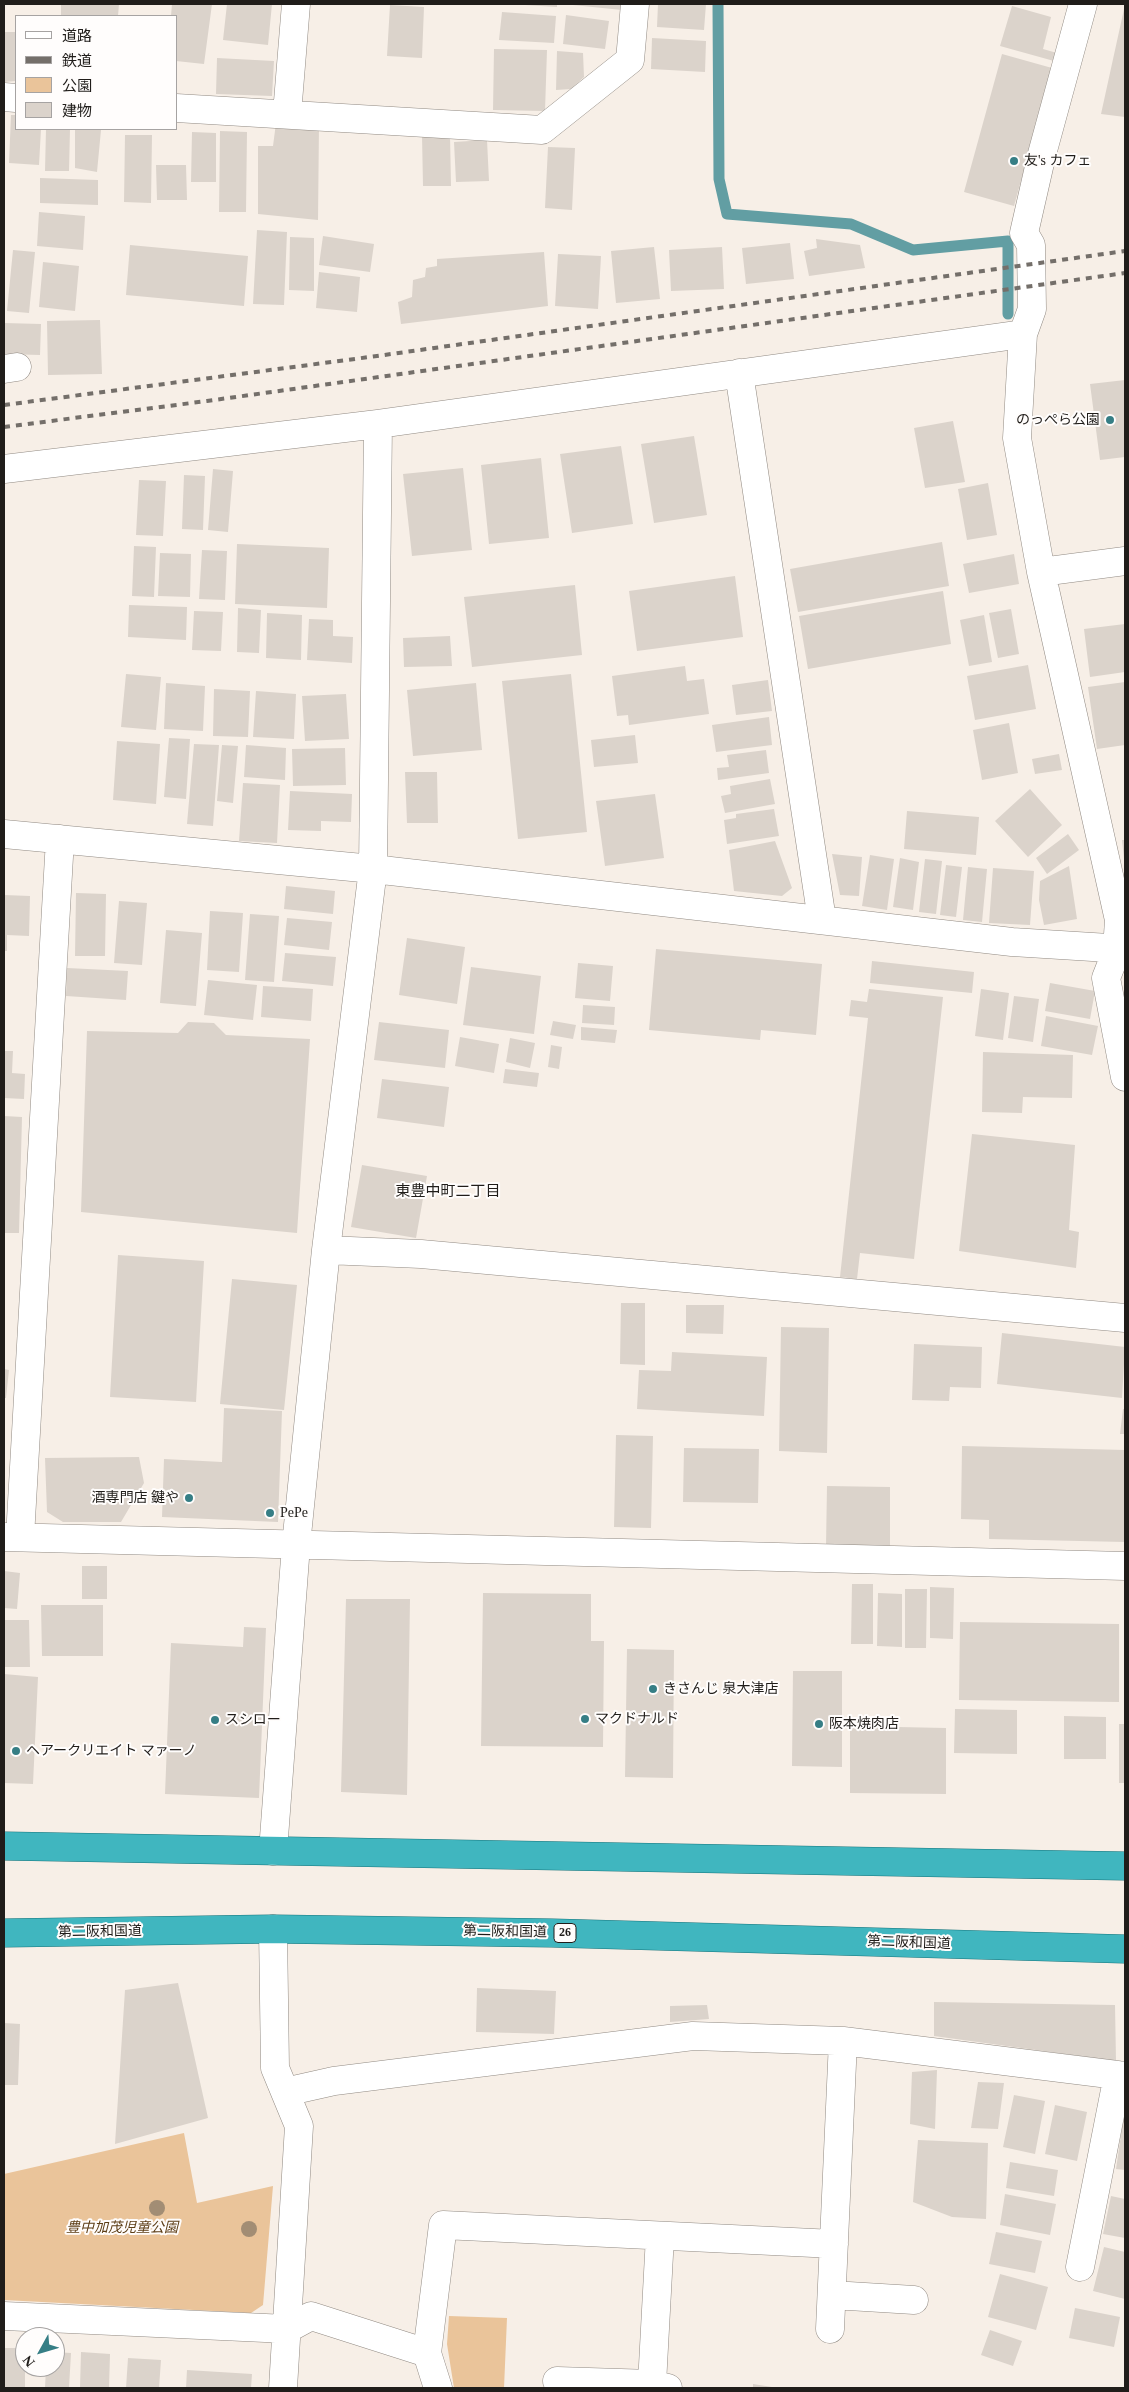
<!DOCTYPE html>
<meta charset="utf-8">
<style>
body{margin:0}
#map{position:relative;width:1129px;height:2392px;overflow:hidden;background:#f7efe7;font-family:"Times New Roman","Noto Sans JP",serif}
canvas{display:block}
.frame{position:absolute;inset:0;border:5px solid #201d1a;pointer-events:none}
.legend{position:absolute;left:15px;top:15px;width:162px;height:115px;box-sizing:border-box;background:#fffdfc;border:1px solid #a6a3a2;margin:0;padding:6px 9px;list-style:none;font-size:15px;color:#201d1a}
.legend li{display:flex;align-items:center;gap:10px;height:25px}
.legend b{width:25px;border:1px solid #a6a3a2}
.north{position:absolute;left:15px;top:2327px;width:50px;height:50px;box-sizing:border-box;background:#fffdfc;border:1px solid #a6a3a2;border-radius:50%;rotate:231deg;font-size:14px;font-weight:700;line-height:20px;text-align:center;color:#201d1a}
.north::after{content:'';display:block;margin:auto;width:18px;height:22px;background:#367e85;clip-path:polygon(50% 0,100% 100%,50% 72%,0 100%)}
</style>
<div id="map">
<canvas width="1129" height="2392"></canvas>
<div class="frame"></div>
<ul class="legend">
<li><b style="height:6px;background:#fff"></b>道路</li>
<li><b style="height:6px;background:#746f6a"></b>鉄道</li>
<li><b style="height:14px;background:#eac49a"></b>公園</li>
<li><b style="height:14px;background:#dbd3cb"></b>建物</li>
</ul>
<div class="north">N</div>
</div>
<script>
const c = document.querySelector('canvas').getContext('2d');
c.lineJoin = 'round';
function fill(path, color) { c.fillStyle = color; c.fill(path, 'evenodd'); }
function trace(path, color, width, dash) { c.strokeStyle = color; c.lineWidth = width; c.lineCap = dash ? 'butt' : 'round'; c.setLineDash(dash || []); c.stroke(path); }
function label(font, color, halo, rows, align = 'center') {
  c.font = font + ' "Times New Roman","Noto Sans JP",serif'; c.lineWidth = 4; c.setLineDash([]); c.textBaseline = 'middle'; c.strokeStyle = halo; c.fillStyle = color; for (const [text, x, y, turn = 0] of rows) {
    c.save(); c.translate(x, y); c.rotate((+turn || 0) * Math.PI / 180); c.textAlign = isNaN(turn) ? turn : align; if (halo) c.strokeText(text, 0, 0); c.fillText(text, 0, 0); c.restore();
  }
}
fill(new Path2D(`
 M184,2133L197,2203L273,2186L263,2305L251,2313L4,2300V2174Z
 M449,2316L507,2318L504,2388H454L447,2344Z`), '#eac49a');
trace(new Path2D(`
 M718,4L719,179L727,214L851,224L913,250L1008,241V314`), '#629ea3', 11);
fill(new Path2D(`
 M61,4H119L118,16H61Z
 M172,4H212L204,64L176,61V16H171Z
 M227,4H272L268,45L223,40Z
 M509,4H557V7Z
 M563,4H623L622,10Z
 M658,4H706L704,30L657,27Z
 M390,5L424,7L422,58L387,56Z
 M1012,6L1051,17L1043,49L1057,53L1054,61L1000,46Z
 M1124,9H1125V117L1101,114Z
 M502,12L556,16L554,43L499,40Z
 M566,15L609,21L605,49L563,44Z
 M4,32H16V81L4,82Z
 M652,38L706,41L705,72L651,69Z
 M494,49L547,50L545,111L493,110Z
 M557,51L583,53L584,77L571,89L556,90Z
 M1002,54L1052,68L1014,206L964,192Z
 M217,58L274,61L272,96L216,94Z
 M11,115H16V129H41L39,165L9,163Z
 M276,123L319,124L318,220L258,214V146H273Z
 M46,129H70L69,171H45Z
 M75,129L101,130L97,172L75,168Z
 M220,131L247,132L246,212H219Z
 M192,132L216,133V182H191Z
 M450,134L451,186H423L422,135Z
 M125,135H152L151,203L124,202Z
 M487,140L489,181L456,182L454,142Z
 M548,147L575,148L572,210L545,208Z
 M156,165H186L187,200H157Z
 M40,178L98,180V205L40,203Z
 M39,212L85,216L83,250L37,246Z
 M257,230L287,232L284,305L253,304Z
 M323,236L374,244L370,272L319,265Z
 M290,237L314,238V291L289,290Z
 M816,239L860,245L865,268L809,276L804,251L817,248Z
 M790,243L794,279L746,284L742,248Z
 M130,245L248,256L244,306L126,295Z
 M654,247L660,299L616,303L611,251Z
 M722,247L724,289L671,291L669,250Z
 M13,250L35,252L29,313L7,311Z
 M544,252L548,306L401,324L398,302L412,297L413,280L425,277L426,268L437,266V259Z
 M558,254L601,256L598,309L555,306Z
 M43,262L79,266L75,311L39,307Z
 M319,272L360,277L357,312L316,308Z
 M100,320L102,374L48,375L47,321Z
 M4,323L41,324L40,355L4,354Z
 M1125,380V457L1100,460L1090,384Z
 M953,421L965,482L925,488L914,428Z
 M694,436L707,515L654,523L641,444Z
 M621,446L633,524L572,533L560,454Z
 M541,458L549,538L489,544L481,465Z
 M463,468L472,550L412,556L403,474Z
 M213,469L233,471L228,532L208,530Z
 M184,475L205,476L203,530L182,529Z
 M139,480L166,481L163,536L136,535Z
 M988,483L997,535L967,540L958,489Z
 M942,542L949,586L798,612L790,569Z
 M237,544L329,548L327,608L235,604Z
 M134,546L156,547L154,597L132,596Z
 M202,550L227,551L225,600L199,599Z
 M160,553L191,554L190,597L158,596Z
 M1014,554L1019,584L969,593L963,564Z
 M735,576L743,637L637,651L629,591Z
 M575,585L582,655L472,667L464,597Z
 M943,591L951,644L808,669L799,616Z
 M129,605L187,607L186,640L128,637Z
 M238,608L261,610L259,653L237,652Z
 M1011,609L1019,654L998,658L989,613Z
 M194,611L223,612L221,651L192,650Z
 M267,613L302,615L301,660L266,658Z
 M984,615L992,662L969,666L960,620Z
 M309,619L333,620V636L353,637L352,663L307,660Z
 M1125,624V672L1090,677L1084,629Z
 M450,636L452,666L404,667L403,638Z
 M1028,665L1036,709L975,720L967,676Z
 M685,666L687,681L704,679L709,714L629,725L628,715L617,716L612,676Z
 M126,674L161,677L156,730L121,727Z
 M571,674L587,832L518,839L502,681Z
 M768,680L772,711L736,715L732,685Z
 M1125,682V745L1097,749L1088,687Z
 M166,683L205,686L203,731L164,729Z
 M476,683L482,750L413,756L407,690Z
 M214,689L250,691L248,737L213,736Z
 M256,691L296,694L294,739L253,737Z
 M346,694L349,739L305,741L302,696Z
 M769,717L772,745L716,752L712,725Z
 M1009,723L1018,773L982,780L973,730Z
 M635,735L638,763L594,767L591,740Z
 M169,738L190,739L186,799L164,797Z
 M117,741L160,744L156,804L113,800Z
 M194,744L219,745L213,826L187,824Z
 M222,745L238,746L233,803L217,801Z
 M246,745L286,748L285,780L244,777Z
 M345,748L346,785L293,786L292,749Z
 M766,750L769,773L718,780L717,768L729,767L727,755Z
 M1059,754L1062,770L1035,774L1032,759Z
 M405,772H437L438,823H407Z
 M770,779L775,804L725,813L721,796L731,794L730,786Z
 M243,783L280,785L277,843L239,841Z
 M1030,789L1062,825L1028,857L995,821Z
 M290,791L352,794L351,822L321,821V831L288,830Z
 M655,794L664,858L605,866L596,801Z
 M774,809L779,836L727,844L724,820L736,818V814Z
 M907,811L979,817L976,855L904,849Z
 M1068,834L1079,850L1047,874L1036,858Z
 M1122,840H1125V859H1124Z
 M775,841L792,888L782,896L734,891L729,850Z
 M832,854L862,857L859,896L840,895Z
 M870,855L894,859L887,910L862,906Z
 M900,858L919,862L913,910L893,907Z
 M925,859L942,861L936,914L919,912Z
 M946,865L962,867L956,917L940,915Z
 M1069,866L1077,919L1044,925L1039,900L1040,881Z
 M968,867L987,869L982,922L963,920Z
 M993,868L1034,871L1030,925L989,923Z
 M286,886L335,891L333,914L284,909Z
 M76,893L106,894L105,956H75Z
 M4,895L30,896L29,936L7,935V951H4Z
 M119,901L147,903L142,965L114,963Z
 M210,911L243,913L239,972L207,970Z
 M250,914L279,916L274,982L245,980Z
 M287,918L332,922L329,950L284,945Z
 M166,930L202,933L196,1006L160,1003Z
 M407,938L465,947L457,1004L399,995Z
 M656,949L822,964L816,1035L761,1030L760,1040L649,1030Z
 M285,953L336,957L333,986L282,981Z
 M872,961L974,972L972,993L870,983Z
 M578,963L613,966L610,1001L575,998Z
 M471,967L541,976L534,1034L463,1025Z
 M67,968L128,971L126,1000L66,996Z
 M208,980L257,985L253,1020L204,1015Z
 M1050,983L1095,991L1090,1019L1045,1011Z
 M263,986L313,989L311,1021L261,1017Z
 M869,989L943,997L914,1259L860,1253L857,1279L840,1277L868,1018L849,1016L851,1000L867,1002Z
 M981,989L1009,993L1003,1040L975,1036Z
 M1014,996L1039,999L1033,1042L1008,1038Z
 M583,1005L615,1007L614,1025L582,1023Z
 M1046,1016L1098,1026L1092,1055L1041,1046Z
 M553,1021L576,1025L573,1039L550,1035Z
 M188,1022L214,1023L226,1035L310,1039L297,1233L81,1212L87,1031L178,1033Z
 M379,1022L449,1030L445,1068L374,1060Z
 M581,1027L617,1030L615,1043L581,1040Z
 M460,1037L499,1044L494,1073L455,1066Z
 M510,1038L535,1043L530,1068L506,1062Z
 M551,1045L562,1047L559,1069L548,1067Z
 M4,1051H13L12,1073L25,1074L24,1099L4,1098Z
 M983,1052L1073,1055L1072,1098L1023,1097L1022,1113L982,1112Z
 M505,1069L539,1073L537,1087L503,1083Z
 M382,1079L449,1087L444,1127L377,1118Z
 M4,1116L22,1117L19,1233H4Z
 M972,1134L1075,1145L1069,1230L1079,1232L1076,1268L959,1251Z
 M362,1165L427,1176L416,1238L351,1227Z
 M118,1255L204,1261L196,1402L110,1397Z
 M232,1279L297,1285L284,1410L220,1404Z
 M621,1303H645V1365L620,1364Z
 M686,1305H724L723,1334L686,1333Z
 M781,1327L829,1328L827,1453L779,1451Z
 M1002,1333L1125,1347L1122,1398L997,1384Z
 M914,1344L982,1347L981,1388L950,1387L949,1401L912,1400Z
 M672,1352L767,1357L764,1416L637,1409L639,1370L671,1371Z
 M4,1369L9,1370L6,1398H4Z
 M224,1408L282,1411L278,1522L162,1517L164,1459L222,1462Z
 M1123,1409H1125V1434H1120Z
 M616,1435L653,1436L651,1528L614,1527Z
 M962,1446L1125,1450V1542L989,1539V1520L961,1519Z
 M684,1448L759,1449L758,1503L683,1502Z
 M139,1457L144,1483L121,1522H63L47,1512L45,1458Z
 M827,1486L890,1487V1547L826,1546Z
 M82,1566H107V1599H82Z
 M4,1571L20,1573L17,1609L4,1608Z
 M852,1584H873V1644H851Z
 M930,1587L954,1588L953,1639L930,1638Z
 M905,1589H927L926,1648H905Z
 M483,1593L591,1594V1641H604L603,1747L481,1746Z
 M878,1593L902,1594V1647L877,1646Z
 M346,1599H410L407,1795L341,1792Z
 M41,1605H103V1656H42Z
 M4,1620H29L30,1667H4Z
 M960,1622L1119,1624V1702L959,1700Z
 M244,1627L266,1628L259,1798L165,1794L171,1643L243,1647Z
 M627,1649L674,1650L673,1778L625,1777Z
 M793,1671H842V1767L792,1766Z
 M4,1674L38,1677L33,1784L4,1783Z
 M955,1709L1017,1710V1754L954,1753Z
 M1064,1716L1106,1717V1759H1064Z
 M1119,1724H1125V1783H1119Z
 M850,1726L946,1728V1794L850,1793Z
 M178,1983L208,2118L115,2144L125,1990Z
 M477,1988L556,1991L554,2034L476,2032Z
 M934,2002L1115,2005L1116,2061L934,2036Z
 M707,2005L709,2019L670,2022V2006Z
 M4,2023L20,2024L18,2085H4Z
 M937,2070L935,2129L910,2124L912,2072Z
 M978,2082L1004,2083L998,2129L971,2128Z
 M1014,2095L1045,2101L1035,2154L1003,2147Z
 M1055,2105L1087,2112L1077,2161L1045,2154Z
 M1124,2114H1125V2170L1116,2169Z
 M918,2140L988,2143L986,2219L952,2217L913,2202Z
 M1010,2162L1058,2170L1054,2196L1006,2188Z
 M1005,2194L1056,2204L1050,2235L1000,2225Z
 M1111,2196L1125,2199V2238L1103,2234Z
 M996,2232L1042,2241L1035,2273L989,2264Z
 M1104,2247L1125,2252V2299L1093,2291Z
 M1000,2274L1048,2287L1036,2330L988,2317Z
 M1075,2308L1120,2317L1114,2347L1069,2338Z
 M990,2330L1022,2341L1013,2366L981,2355Z
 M4,2348H25V2388H4Z
 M55,2352L71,2353L69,2388H45L46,2367H55Z
 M81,2352L110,2354L109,2388H80Z
 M128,2358L161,2360L159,2388H126Z
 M187,2370L252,2374L251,2388H186Z
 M753,2384L772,2387V2388H753Z`), '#dbd3cb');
const minor = new Path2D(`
 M4,97L16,98
 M176,108L542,130L630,60L635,4
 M287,114L296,4
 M1023,334L1032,309L1031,245L1024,233L1042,154L1083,4
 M4,369L17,367
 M739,373L822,920
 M4,469L378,424L1023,334L1017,438L1041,572L1119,920L1117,950L1106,978L1125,1077
 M1041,572L1125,561
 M4,834L373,869L1012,942L1125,949
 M326,1250L421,1254L1125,1318
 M4,1537L1125,1566
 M20,1537L60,839
 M273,1851L296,1545L326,1250L373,869L378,424
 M273,1929L275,2068L299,2126L283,2388
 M285,2092L334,2081L693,2036L843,2041L1125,2076
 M1080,2267L1118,2075
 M832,2295L914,2300
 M4,2316L287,2329L311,2316L427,2353L438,2388
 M830,2329L843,2041
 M427,2353L443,2225L834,2244
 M557,2381L652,2384L668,2388
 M652,2384L660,2236`);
const trunk = new Path2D(`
 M4,1846L1125,1866
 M4,1933L273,1929L552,1933L1125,1949`);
trace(minor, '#918a83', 29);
trace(trunk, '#16747b', 29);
trace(minor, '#fff', 28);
trace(trunk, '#40b6bf', 28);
trace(new Path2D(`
 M4,405L377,356L1125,251
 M4,427L207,401L1125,273`), '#746f6a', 4, [6, 6]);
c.fillStyle = '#a28d74';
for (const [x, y] of [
 [157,2208],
 [249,2229]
]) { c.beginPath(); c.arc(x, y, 8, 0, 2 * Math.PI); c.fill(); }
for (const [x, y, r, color] of [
 [1014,161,5,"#367e85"],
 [1110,420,5,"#367e85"],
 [189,1498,5,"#367e85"],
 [270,1513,5,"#367e85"],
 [653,1689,5,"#367e85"],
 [585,1719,5,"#367e85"],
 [215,1720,5,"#367e85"],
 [819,1724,5,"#367e85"],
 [16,1751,5,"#367e85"]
]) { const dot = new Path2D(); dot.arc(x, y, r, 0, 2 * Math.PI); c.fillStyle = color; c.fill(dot); trace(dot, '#fffdfc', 2); }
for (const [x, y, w] of [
 [565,1933,22]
]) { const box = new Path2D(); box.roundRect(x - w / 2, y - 9.5, w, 19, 4); c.fillStyle = '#fffdfc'; c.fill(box); trace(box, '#201d1a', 1); }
label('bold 12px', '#201d1a', null, [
 ["26",565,1933]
]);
label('14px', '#201d1a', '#fffdfc', [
 ["友's カフェ",1024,161],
 ["のっぺら公園",1100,420,"right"],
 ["酒専門店 鍵や",179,1498,"right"],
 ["PePe",280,1513],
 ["きさんじ 泉大津店",663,1689],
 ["マクドナルド",595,1719],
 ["スシロー",225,1720],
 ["阪本焼肉店",829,1724],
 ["ヘアークリエイト マァーノ",26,1751]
], 'left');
label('14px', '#201d1a', '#fffdfc', [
 ["第二阪和国道",100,1932,-1],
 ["第二阪和国道",505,1932,1],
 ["第二阪和国道",909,1943,2]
]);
label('italic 14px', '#5c3d15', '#fffdfc', [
 ["豊中加茂児童公園",122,2228]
]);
label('15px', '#201d1a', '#fffdfc', [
 ["東豊中町二丁目",448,1192]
]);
</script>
